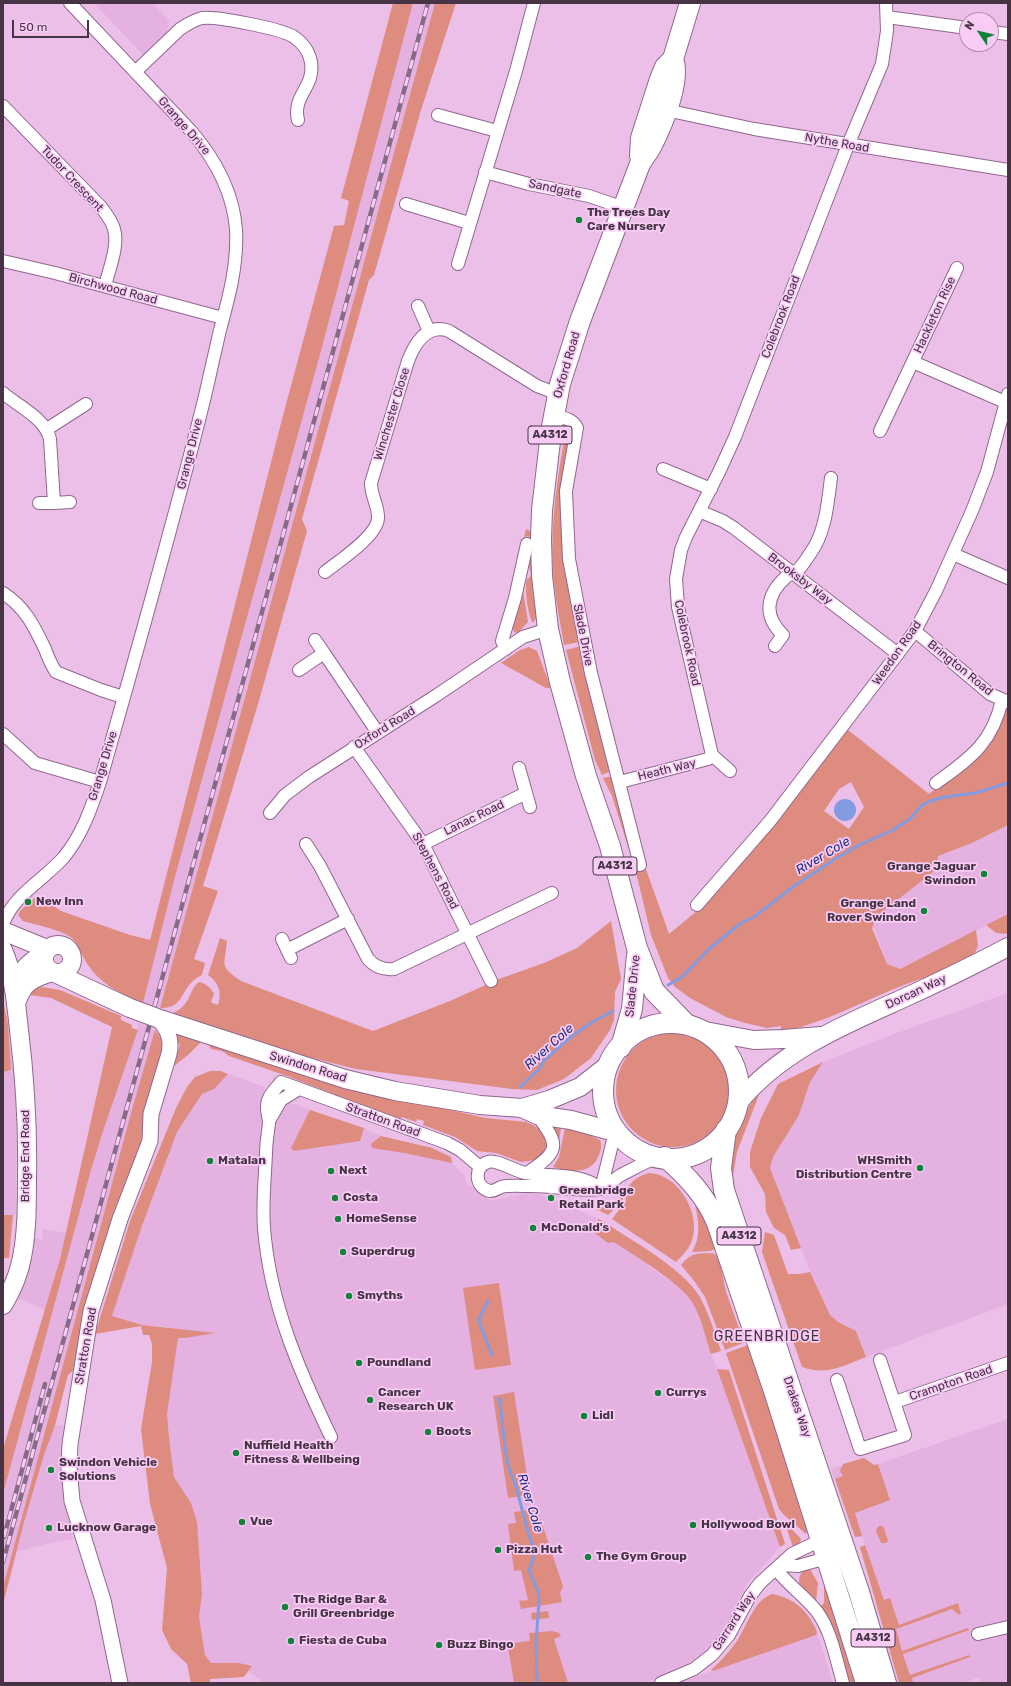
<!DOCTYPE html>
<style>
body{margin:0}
#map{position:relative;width:1011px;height:1686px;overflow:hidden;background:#ecbfe8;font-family:Rubik,sans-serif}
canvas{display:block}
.frame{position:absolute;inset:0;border:4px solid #463445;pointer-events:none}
.north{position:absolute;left:959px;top:12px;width:40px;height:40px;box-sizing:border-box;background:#f9ccf6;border:1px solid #b18faf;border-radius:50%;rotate:305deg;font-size:11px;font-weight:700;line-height:16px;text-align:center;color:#463445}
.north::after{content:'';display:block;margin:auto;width:14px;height:18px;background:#118239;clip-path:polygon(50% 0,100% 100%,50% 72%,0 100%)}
.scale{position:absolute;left:12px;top:20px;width:77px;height:18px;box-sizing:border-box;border:2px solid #463445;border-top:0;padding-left:5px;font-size:12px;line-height:14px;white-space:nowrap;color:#463445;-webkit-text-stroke:3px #f9ccf6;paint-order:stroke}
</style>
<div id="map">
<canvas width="1011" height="1686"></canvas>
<div class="frame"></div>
<div class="north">N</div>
<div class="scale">50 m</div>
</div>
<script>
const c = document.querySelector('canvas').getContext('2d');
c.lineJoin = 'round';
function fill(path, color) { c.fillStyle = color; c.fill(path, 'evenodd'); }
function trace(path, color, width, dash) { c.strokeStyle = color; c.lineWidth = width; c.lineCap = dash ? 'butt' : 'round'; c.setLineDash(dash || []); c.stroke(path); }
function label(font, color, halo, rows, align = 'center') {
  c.font = font + ' Rubik,sans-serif'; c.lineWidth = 3.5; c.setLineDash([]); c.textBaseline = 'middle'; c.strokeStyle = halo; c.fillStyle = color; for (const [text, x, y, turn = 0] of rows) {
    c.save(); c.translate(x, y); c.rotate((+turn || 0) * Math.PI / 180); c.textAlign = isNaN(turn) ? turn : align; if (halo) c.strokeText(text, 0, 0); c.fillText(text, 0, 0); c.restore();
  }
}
fill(new Path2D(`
 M94,3H152L169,20L167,33L144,56Z
 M413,3H435L160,1008L143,1003L150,973L176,873L321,351Z
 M1008,825V914L900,969L887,964L874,928H872L877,916L937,869V856L972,843Z
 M1008,993V1304L866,1357L856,1331L838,1322L830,1315L813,1279L770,1169L773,1157L799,1115L810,1082L823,1062L894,1034Z
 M3,999L17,1090L16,1215H3Z
 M138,1023L155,1030L156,1035L92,1272L55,1425L64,1426L65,1434L62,1452L61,1476L64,1494L73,1539L46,1544L17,1552L3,1604V1494L91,1170L103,1131L138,1030Z
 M228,1074L265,1087L263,1092L310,1110L364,1128L381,1136L432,1148L451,1157L452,1163L464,1175L467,1184L491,1201L526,1193L539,1194L559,1203L560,1200L582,1207L580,1211L599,1219L656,1257L648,1266L673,1283L688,1282L691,1286L699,1297L711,1322L706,1340L722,1383L780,1547L747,1584L722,1632L712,1644L698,1657L683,1667L669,1674L644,1683H264L249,1671L252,1666L239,1663H211L205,1655L199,1617L202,1594L191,1503L174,1477L169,1437L167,1414L170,1327L142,1325L112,1316L140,1232L177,1132L202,1094L214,1089Z
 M43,1229L66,1233L60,1259L45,1310L16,1297L32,1238L42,1240Z
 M1008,1419V1683H980L979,1677L964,1683H913L895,1629L900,1627L890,1599L884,1600L862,1537H855L831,1469L864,1458L875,1465Z
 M817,1632L833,1683H678L816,1635Z`), '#e4b1e0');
fill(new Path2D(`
 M393,3H413L321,351L176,873L143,1003C121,995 99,983 86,962C81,954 79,945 72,938C62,930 36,925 23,921L18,915L20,911L38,895L61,911L130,935L150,940L281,423L334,226L344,225L349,201L341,198Z
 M435,3H456L421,110L374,275L369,280L302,519L307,531L258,704L203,886L218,891L194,959L205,963L202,975C179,985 187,1009 160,1008Z
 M567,424L573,428L564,470L580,642L564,645C560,621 555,597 553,572C550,522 558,473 567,424Z
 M526,529L530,531L533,534L538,615L533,623C528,616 524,587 527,579L530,577L531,574L528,563L530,539L529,537L526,536L525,539L524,538Z
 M523,591L528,622L518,633L514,632L512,626Z
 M581,646L611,771L602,775L595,760L566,650Z
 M529,647L537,651L551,688H546L501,663L520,650Z
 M1008,709V825L972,843L938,856L937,869L877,916L872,928L887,964L900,969L976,930L978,946L973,957C956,968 924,977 904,985C863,1001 825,1023 781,1032V1026L767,1028L745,1023L726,1017L690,998L675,987L668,978L651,935L636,872L612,796L603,778L613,776L669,934L703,906L750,854L848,730L929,794L957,771L1003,711ZM851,782L864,807L849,829L824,811L839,789Z
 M1008,914V934L996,933L986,925Z
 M611,921L621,979L615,992L614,1020L610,1030L591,1058L564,1079L537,1090L512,1089L356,1069L281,1050L170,1015C177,1011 183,1008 187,1001C191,995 192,987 199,982C206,983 211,988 214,994L211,1001L212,1003L218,1005C222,992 219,983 208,975L220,938L227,941C225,966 218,965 241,981L373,1031L450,1001L499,979L544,963L577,948Z
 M42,987L60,990L121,1016V1020L132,1025V1028L138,1030L103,1131L91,1170L3,1494V1449L60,1259L112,1027L51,998L29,995L36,988Z
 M3,999L8,1024L11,1070L3,1072Z
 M174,1029L391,1096L485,1118L526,1122L533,1125L541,1130L546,1135L548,1149L535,1160L521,1162L496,1153L477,1151L455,1137L423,1125L424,1121L417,1119L416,1122L402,1117L400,1120L287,1076L229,1056L222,1051L211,1049L209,1045L201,1042L188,1055L174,1066L180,1044L174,1040Z
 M155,1030L161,1038L163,1050L144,1124L141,1143L127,1182L75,1369L68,1375L55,1425L44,1455L24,1522L3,1604V1587L133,1106Z
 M616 1090a57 57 0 1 1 114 0a57 57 0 1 1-114 0Z
 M823,1062L810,1082L799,1115L773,1157L770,1168L801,1248L791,1250L785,1235L774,1228L766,1212L765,1194L750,1167V1152L761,1118L778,1084Z
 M210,1071H221L228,1074L214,1089L202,1094L177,1132L142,1226L112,1316L142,1325L215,1333L185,1338H178L167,1414L169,1437L174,1477L191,1503L197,1522L202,1594L199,1617L205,1655L211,1663H239L252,1666L244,1677L210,1679V1683H191L187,1664L171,1649L162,1630L167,1568L150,1504L141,1429L152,1362V1344L149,1335H143L141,1326L95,1334L130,1221L176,1108L187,1087L195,1077Z
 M759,1092H760L737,1152L732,1181C721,1161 745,1108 759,1092Z
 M310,1110L364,1128L360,1141L294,1151L291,1148Z
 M550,1124L561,1128L559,1142H558Z
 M565,1128L586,1133L600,1140C602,1145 601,1150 599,1155C592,1175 569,1172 553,1167L559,1157Z
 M381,1136L432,1148L451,1157L452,1163L404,1153L372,1148L371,1144Z
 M649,1173C679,1174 703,1216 691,1243C688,1250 681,1257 676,1262L612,1219L626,1201C623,1187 636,1176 649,1173Z
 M622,1193L623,1201L608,1215L596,1209L598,1207C610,1208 617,1204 622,1193Z
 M695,1205H697L706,1220L716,1248L711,1251L692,1252C701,1237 699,1222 695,1205Z
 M3,1215H13L9,1258H3Z
 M599,1219C629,1239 682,1267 700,1297C709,1314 715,1333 721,1351L711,1354C705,1337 702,1318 692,1302C682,1284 632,1254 614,1242L608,1243L595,1233L594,1228Z
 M765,1232L774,1235L788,1274H800L810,1272L830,1315L838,1322L856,1331L866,1357C843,1366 826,1376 802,1367L762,1252Z
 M713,1253L719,1258L726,1292L744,1342L743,1343L725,1350L705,1297L695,1282L681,1265C692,1252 696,1254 713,1253Z
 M499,1283L511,1365L475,1370L463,1288Z
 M739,1320H741L808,1527L806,1534L784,1515L779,1509L726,1353L748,1345Z
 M717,1369L729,1370L785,1544L780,1547Z
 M514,1392L530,1495L508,1498L493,1396Z
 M864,1458L874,1465L878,1464L890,1500L855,1513L862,1536L855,1537L835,1479L843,1476L840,1471L843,1464Z
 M537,1509L563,1586L560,1593L562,1602L521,1609L519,1601L528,1600L521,1570L514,1571L508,1524L516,1523L514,1512Z
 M785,1524H787L801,1539L800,1543L793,1547Z
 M880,1525L884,1528L888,1541L886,1543H881L876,1531L877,1528Z
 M865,1545L884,1600L890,1598L899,1625L958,1603L961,1614L959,1615L952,1609L896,1629L902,1651L968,1628L969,1630L903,1654L910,1675L969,1655L970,1657L912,1678L913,1683H899L860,1547Z
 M810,1569L818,1583L816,1602C807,1593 793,1586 802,1572Z
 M824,1581L859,1683H848L820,1607L824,1603Z
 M772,1594C795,1598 809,1612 817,1632L816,1635L713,1671L711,1670C721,1661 729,1652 737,1641C747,1626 754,1600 772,1594Z
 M548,1611L549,1618L532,1620L531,1613Z
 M552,1631L559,1633L561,1636L554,1639L568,1683H514L508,1647L512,1646V1643L530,1641L529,1633Z`), '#de8c80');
fill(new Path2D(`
 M834 810a11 11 0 1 1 22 0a11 11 0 1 1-22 0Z`), '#839be1');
trace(new Path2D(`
 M668,985L682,977L710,948L741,923L754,917L794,886L832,861L857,846L893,830L911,818L921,806L930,801L945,797L975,793L1008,783
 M520,1087L540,1068L544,1060L571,1037L589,1024L613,1011
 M488,1301L479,1319L480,1325L492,1355
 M499,1398C504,1423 503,1462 515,1483L528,1532L534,1549V1556L529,1571L538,1591L539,1602L536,1642L537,1683`), '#839be1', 3);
const minor = new Path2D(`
 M887,17L967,28
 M991,32L1008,34
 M135,72L180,29C186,25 194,20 202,18C216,16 283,29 294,37C303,43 309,52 311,62C315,88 292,95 298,120
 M3,106L101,207C106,214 112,221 114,229C119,246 109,269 105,286
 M666,110L754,129L1008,170
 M438,115L497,131
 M485,172L529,184L589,196L624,208
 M406,204L469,223
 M3,261L55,273L223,318
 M458,264L516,71L534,3
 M418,306L429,331
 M913,362L1005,402
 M3,393C18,406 45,418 50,439L54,503L70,502
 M553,416C563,418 572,418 577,428L566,491L569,559L591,673L640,865
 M47,429L86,404
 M880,431L957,268
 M663,469L711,489
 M39,503H54
 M699,511L723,521L734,528L898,654
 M953,554L1008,578
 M325,572C339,561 379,535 378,517C378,505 371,496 371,483L408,361C415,343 427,323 449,331L537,386L558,394
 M3,593C25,607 34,626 45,649C48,657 51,665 56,672L101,690L123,697
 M915,631L990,694L1008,702
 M315,640L324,653
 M775,646L783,635C763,616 766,595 786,577C790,574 795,572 799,569C805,562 810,554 815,546C826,526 828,501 831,478
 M506,649L502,641L515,598L527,544
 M299,670L324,653L378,733
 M3,734L35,763L100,782
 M354,747L423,844L491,981
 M519,768L530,807
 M730,771L712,755L678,607L676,579L681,550L686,537L719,472L735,437L848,145L882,64L887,31L886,3
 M620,782L708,759L712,755
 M936,783C970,758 992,744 1002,700
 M270,813L285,795L309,777L437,695L523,637L548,629
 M306,844L320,866L368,959C375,967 384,970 394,969L552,893
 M423,844L526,793
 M697,905L770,821L915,631L936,591L972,511L987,472L1008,394
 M3,924C14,894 44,880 64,857C82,835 91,809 100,782C136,654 173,526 205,396C210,374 215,352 220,330C229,297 238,264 236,229C233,192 215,159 191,131L70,3
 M282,939L291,958
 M287,950L348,919
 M269,1121L281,1100L299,1089
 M527,1173C560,1151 560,1146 537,1115
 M601,1189C581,1172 549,1177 525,1173C515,1171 496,1159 488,1162C473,1167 475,1188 490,1191C495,1191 497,1189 501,1187C509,1185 520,1186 528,1186C552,1185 575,1192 598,1189C606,1188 614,1179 621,1175C634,1168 646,1162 659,1156
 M601,1189L615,1132
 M837,1380L860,1449L905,1435L880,1360
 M895,1402L1008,1363
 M331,1437C299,1370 270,1304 264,1228C262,1204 265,1178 266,1153C266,1143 268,1133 269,1123C269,1118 267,1113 267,1108C266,1097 275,1090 281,1082L447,1143L460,1150L480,1167
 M781,1565L798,1566L827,1558
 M776,1569C788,1585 807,1598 818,1613C832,1633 836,1660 843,1683
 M978,1634L1008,1627
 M661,1683L694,1669L712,1655L729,1635L750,1596L760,1583L792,1554L821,1540`);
const tertiary = new Path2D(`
 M120,1683L103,1600L72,1501L69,1467L70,1444L91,1311L120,1219L150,1141L151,1114L169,1054C172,1038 168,1029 157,1018`);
const secondary = new Path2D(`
 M3,931L47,949
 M44 959a14 14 0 1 1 28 0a14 14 0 1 1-28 0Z
 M3,950C14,975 16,1003 19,1030C25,1079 28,1128 27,1178C27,1204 27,1232 22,1257C19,1274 12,1290 3,1305
 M55,973L130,1008
 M14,988C20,972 28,962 44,954
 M16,1003C24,982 30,979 52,972
 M157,1018L345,1079L395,1091L480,1105L522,1108L549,1100L580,1087L607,1066
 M705,1031L754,1040L783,1039L821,1036
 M738,1103C780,1051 844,1025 904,998C939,982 974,965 1008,947
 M522,1108L537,1115L571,1120L615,1132`);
const primary = new Path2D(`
 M673,59C681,80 663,123 653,143C650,150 644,157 640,164L580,321L560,384L551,432L542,510L541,539L542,576L548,629L560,682L586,776L610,846L637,948L654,991L686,1024
 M640,156L641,138L660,79L665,67L673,59L690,3
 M603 1091a68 68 0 1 1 136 0a68 68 0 1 1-136 0Z
 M621,1047L632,1009L637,955
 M726,1130L721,1168L724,1190L859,1592L886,1683
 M665,1157C687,1176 706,1196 717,1223L775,1394L866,1683`);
trace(minor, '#90678d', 14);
trace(tertiary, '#90678d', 17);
trace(secondary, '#90678d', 20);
trace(primary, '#90678d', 22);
trace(minor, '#fff', 12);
trace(tertiary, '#fff', 15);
trace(secondary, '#fff', 18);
trace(primary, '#fff', 20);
const rail = new Path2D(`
 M4,1537L45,1384
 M3,1562L428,3`);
trace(rail, '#876a85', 4.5);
trace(rail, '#f9ccf6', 3, [9]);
const secondaryBridge = new Path2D(`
 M130,1008L157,1018`);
trace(secondaryBridge, '#90678d', 20, []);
trace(secondaryBridge, '#fff', 18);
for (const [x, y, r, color] of [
 [579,220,4,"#118239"],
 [984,874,4,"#118239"],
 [28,902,4,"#118239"],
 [924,911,4,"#118239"],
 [210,1161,4,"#118239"],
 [920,1168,4,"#118239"],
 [331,1171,4,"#118239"],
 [335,1198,4,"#118239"],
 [551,1198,4,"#118239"],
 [338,1219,4,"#118239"],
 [533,1228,4,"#118239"],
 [343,1252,4,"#118239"],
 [349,1296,4,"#118239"],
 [359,1363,4,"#118239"],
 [658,1393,4,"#118239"],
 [370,1400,4,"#118239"],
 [584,1416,4,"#118239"],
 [428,1432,4,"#118239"],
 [236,1453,4,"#118239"],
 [51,1470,4,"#118239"],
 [242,1522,4,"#118239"],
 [693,1525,4,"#118239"],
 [49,1528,4,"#118239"],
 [498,1550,4,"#118239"],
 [588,1557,4,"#118239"],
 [285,1607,4,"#118239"],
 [291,1641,4,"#118239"],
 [439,1645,4,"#118239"]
]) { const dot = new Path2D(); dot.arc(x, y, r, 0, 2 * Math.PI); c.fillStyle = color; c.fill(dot); trace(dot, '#f9ccf6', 1.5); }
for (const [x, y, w] of [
 [550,435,44],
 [615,866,44],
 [739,1236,44],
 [873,1638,44]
]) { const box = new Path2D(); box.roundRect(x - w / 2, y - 9, w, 18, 3); c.fillStyle = '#f9ccf6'; c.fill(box); trace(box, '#463445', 1); }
label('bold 11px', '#463445', null, [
 ["A4312",550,435],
 ["A4312",615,866],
 ["A4312",739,1236],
 ["A4312",873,1638]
]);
label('12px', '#463445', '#f9ccf6', [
 ["Grange Drive",184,126,49],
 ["Nythe Road",837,143,10],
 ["Tudor Crescent",72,179,47],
 ["Sandgate",555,189,12],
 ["Birchwood Road",113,289,15],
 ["Hackleton Rise",935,315,-65],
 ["Colebrook Road",781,317,-69],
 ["Oxford Road",567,365,-74],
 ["Winchester Close",392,414,-73],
 ["Grange Drive",190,454,-76],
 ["Brooksby Way",800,579,37],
 ["Slade Drive",583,635,79],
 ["Colebrook Road",687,643,78],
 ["Weedon Road",897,653,-55],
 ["Brington Road",960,668,39],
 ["Oxford Road",385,728,-32],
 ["Grange Drive",103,766,-73],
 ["Heath Way",667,770,-14],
 ["Lanac Road",474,818,-26],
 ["Stephens Road",435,871,62],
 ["Slade Drive",633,986,-84],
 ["Dorcan Way",916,992,-25],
 ["Swindon Road",308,1067,17],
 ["Stratton Road",383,1120,20],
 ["Bridge End Road",26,1156,-90],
 ["Stratton Road",86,1346,-80],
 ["Crampton Road",951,1383,-19],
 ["Drakes Way",797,1407,71],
 ["Garrard Way",734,1621,-57]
]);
label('bold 12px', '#463445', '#f9ccf6', [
 ["The Trees Day",587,213],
 ["Care Nursery",587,227],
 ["Grange Jaguar",976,867,"right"],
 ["Swindon",976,881,"right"],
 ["New Inn",36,902],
 ["Grange Land",916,904,"right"],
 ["Rover Swindon",916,918,"right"],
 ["Matalan",218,1161],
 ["WHSmith",912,1161,"right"],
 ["Distribution Centre",912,1175,"right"],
 ["Next",339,1171],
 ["Greenbridge",559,1191],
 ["Retail Park",559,1205],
 ["Costa",343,1198],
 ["HomeSense",346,1219],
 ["McDonald's",541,1228],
 ["Superdrug",351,1252],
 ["Smyths",357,1296],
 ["Poundland",367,1363],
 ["Cancer",378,1393],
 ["Research UK",378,1407],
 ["Currys",666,1393],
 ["Lidl",592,1416],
 ["Boots",436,1432],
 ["Nuffield Health",244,1446],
 ["Fitness & Wellbeing",244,1460],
 ["Swindon Vehicle",59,1463],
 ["Solutions",59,1477],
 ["Vue",250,1522],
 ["Hollywood Bowl",701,1525],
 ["Lucknow Garage",57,1528],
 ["Pizza Hut",506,1550],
 ["The Gym Group",596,1557],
 ["The Ridge Bar &",293,1600],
 ["Grill Greenbridge",293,1614],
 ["Fiesta de Cuba",299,1641],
 ["Buzz Bingo",447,1645]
], 'left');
label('italic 13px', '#1f3081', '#f9ccf6', [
 ["River Cole",823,856,-31],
 ["River Cole",549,1047,-42],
 ["River Cole",530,1503,73]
]);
c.letterSpacing = '1px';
label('14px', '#463445', '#f9ccf6', [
 ["GREENBRIDGE",767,1337]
]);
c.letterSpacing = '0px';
</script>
